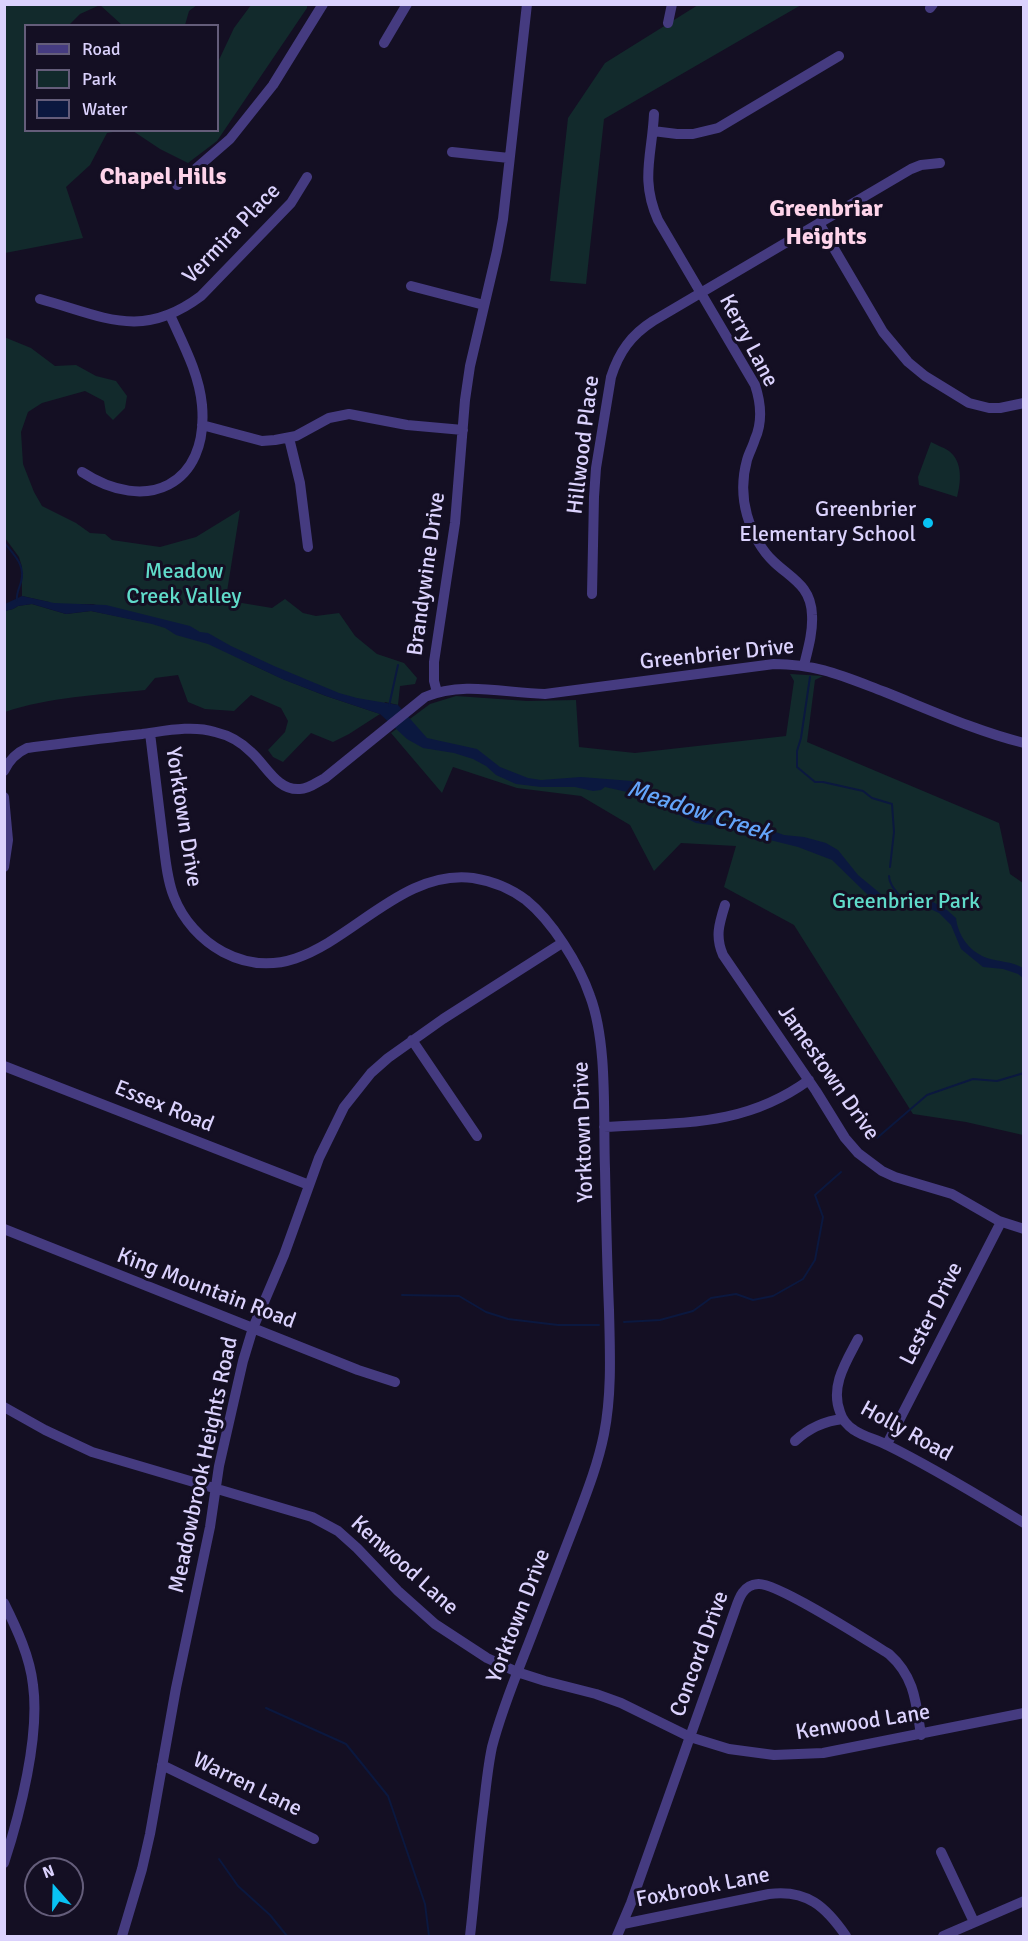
<!DOCTYPE html>
<style>
body{margin:0}
#map{position:relative;width:1028px;height:1941px;overflow:hidden;background:#140f23;font-family:Signika,sans-serif}
canvas{display:block}
.frame{position:absolute;inset:0;border:6px solid #dbd2fd;pointer-events:none}
.legend{position:absolute;left:24px;top:24px;width:195px;height:108px;box-sizing:border-box;background:#140f23;border:2px solid #645d7a;margin:0;padding:8px 10px;list-style:none;font-size:18px;color:#dbd2fd}
.legend li{display:flex;align-items:center;gap:12px;height:30px}
.legend b{width:30px;border:2px solid #645d7a}
.north{position:absolute;left:24px;top:1857px;width:60px;height:60px;box-sizing:border-box;background:#140f23;border:2px solid #645d7a;border-radius:50%;rotate:340deg;font-size:16px;font-weight:700;line-height:24px;text-align:center;color:#dbd2fd}
.north::after{content:'';display:block;margin:auto;width:21px;height:27px;background:#08c2f3;clip-path:polygon(50% 0,100% 100%,50% 72%,0 100%)}
</style>
<div id="map">
<canvas width="1028" height="1941"></canvas>
<div class="frame"></div>
<ul class="legend">
<li><b style="height:8px;background:#453b80"></b>Road</li>
<li><b style="height:16px;background:#122a2c"></b>Park</li>
<li><b style="height:16px;background:#0b183f"></b>Water</li>
</ul>
<div class="north">N</div>
</div>
<script>
const c = document.querySelector('canvas').getContext('2d');
c.lineJoin = 'round';
function fill(path, color) { c.fillStyle = color; c.fill(path, 'evenodd'); }
function trace(path, color, width, dash) { c.strokeStyle = color; c.lineWidth = width; c.lineCap = dash ? 'butt' : 'round'; c.setLineDash(dash || []); c.stroke(path); }
function label(font, color, halo, rows, align = 'center') {
  c.font = font + ' Signika,sans-serif'; c.lineWidth = 6; c.setLineDash([]); c.textBaseline = 'middle'; c.strokeStyle = halo; c.fillStyle = color; for (const [text, x, y, turn = 0] of rows) {
    c.save(); c.translate(x, y); c.rotate((+turn || 0) * Math.PI / 180); c.textAlign = isNaN(turn) ? turn : align; if (halo) c.strokeText(text, 0, 0); c.fillText(text, 0, 0); c.restore();
  }
}
fill(new Path2D(`
 M5,4L197,5L189,11L185,25H122L100,5L80,14L69,25L26,26V130L119,131L107,133L90,165L66,187L83,238L5,253Z
 M251,5H307V8L217,141L188,163L160,149L133,131L218,130V62L234,28Z
 M698,5H801L604,119L586,284L550,281L568,118L605,63Z
 M4,337L31,348L55,366L76,365L96,376L116,381L127,396L125,408L113,420L106,413L104,401L85,391L42,403L28,412L21,432L23,464L34,492L42,506L76,523L90,533L105,534L112,540L160,547L196,537L240,510L226,598L230,601L272,608L285,599L303,613L316,616L339,613L355,636L377,654L404,663L417,678L415,684L400,686L398,705L385,702L384,704L334,694L242,660L283,679L326,696L380,714L349,734L333,742L311,733L283,762L273,757L268,750L285,732L288,721L281,708L251,695L234,711L205,709L188,702L178,675L155,678L145,690C98,695 49,697 5,712V611L13,609L18,606L32,604L66,614L91,611L141,621L93,604L49,605V602L22,596V567L19,557L5,538Z
 M931,442C936,445 943,447 949,451C963,462 961,482 957,497L919,485L918,477Z
 M790,674L823,676L815,680L807,742L999,823L1010,874L1023,883V1135L966,1122L913,1114L794,925L724,887L736,846L681,843L654,871L630,825L581,796L517,788L453,767L442,793L391,733L430,704L456,696L527,701L576,700L579,747L635,753L786,736L794,681Z`), '#122a2c');
fill(new Path2D(`
 M22,596L54,603L106,605L190,626L200,632L208,633L231,646L274,666L339,693L357,698L398,705L427,738L477,749L500,767L528,778L541,780L581,777L632,781L671,805L690,809L722,821L759,826L784,835L804,837L826,843L838,850L858,875L887,899L926,898L947,910L956,918C958,936 970,952 987,958C999,962 1011,961 1023,968V978L1018,974L1003,969L983,967L961,949L951,925L939,913L924,906L907,904L890,908L872,899L832,860L798,847L766,839L758,841L725,827L696,823L636,794L605,787L601,790L593,791L575,787H541L516,784L496,775L486,766L473,759L454,753L423,748L407,739L380,714L326,696L282,679L208,644L176,635L165,628L152,624L91,611L66,614L32,604L18,606L13,609L5,611V604Z`), '#0b183f');
trace(new Path2D(`
 M4,542C13,555 26,564 21,582C19,589 16,593 17,601
 M810,677L801,738L797,751V767L815,782H823L863,791L872,798L892,804L894,832L890,867
 M389,706L398,665
 M889,876C889,885 897,892 902,899
 M877,1138L927,1095L973,1079L997,1081L1024,1073
 M402,1295L459,1296L486,1312L508,1319L558,1325H599
 M624,1322L660,1320L693,1311L711,1298L736,1294L753,1300L773,1296L803,1279L815,1260L823,1217L815,1195L841,1172
 M266,1708L346,1744L388,1796L425,1904L429,1936
 M219,1859L238,1886L270,1915L287,1936`), '#0b183f', 2);
trace(new Path2D(`
 M930,8L933,4
 M668,23L672,4
 M384,43L407,4
 M654,114C652,156 640,179 658,220L755,385C761,403 763,421 755,439C753,446 749,453 747,460C742,478 742,497 747,515C752,532 760,549 774,562C792,579 811,586 812,615C813,632 808,649 804,665
 M653,131L677,134H693L718,128L839,56
 M452,152L509,158
 M177,185L230,139L273,85L323,4
 M819,223L883,332L908,362L925,376L969,403L989,408H1000L1024,403
 M411,286L484,305
 M40,299C103,316 141,341 201,296L291,203L307,177
 M202,425L262,441L275,440L296,436L329,418L349,414L407,425L463,430
 M289,438L300,483L308,547
 M82,472C146,514 209,486 202,405C199,373 183,344 170,315
 M592,594L594,497L596,468L611,377C619,352 631,335 653,321L911,169L921,165L940,163
 M437,692L434,681V662L455,523L465,400L470,366L497,251L503,219L527,4
 M150,733C154,766 158,799 162,832C165,853 166,877 174,897C183,920 201,940 223,952C319,1003 378,866 473,878C492,881 510,888 526,900C552,921 579,964 590,996C608,1044 603,1117 605,1169C606,1216 607,1263 609,1310C610,1351 612,1394 604,1434C598,1464 587,1492 576,1521C560,1562 544,1604 528,1645C515,1678 501,1712 492,1747C488,1766 486,1785 484,1804C478,1848 475,1893 470,1936
 M4,771C9,760 16,753 27,748C66,743 104,738 142,734C165,731 192,725 215,732C228,735 241,742 251,752C266,765 277,791 300,789C309,789 317,782 325,778L425,697C463,681 504,693 545,694L774,664C818,664 845,677 885,692C930,710 976,731 1024,743
 M4,797L8,840L4,867
 M725,905C719,924 715,937 723,955L816,1091L845,1138L858,1153L882,1171L895,1177L952,1194L999,1221L1024,1229
 M412,1040L477,1136
 M4,1066L309,1185
 M604,1127C679,1122 743,1128 809,1080
 M4,1229L358,1370L395,1382
 M858,1339C846,1362 830,1386 840,1412C842,1419 848,1426 854,1430C864,1437 876,1439 887,1445C934,1468 979,1496 1024,1523
 M4,1407L45,1430L92,1452L312,1517L338,1531L357,1548L398,1591L435,1624L487,1658L517,1672L545,1681L596,1694L621,1703L690,1737L729,1749L774,1755L823,1753L1024,1713
 M795,1441C809,1428 824,1421 843,1419
 M887,1444L1001,1222
 M4,1603C17,1629 30,1657 33,1685C40,1736 20,1814 4,1863
 M162,1765L314,1839
 M941,1852L974,1922
 M623,1924L769,1894C807,1889 826,1907 846,1936
 M122,1936L142,1869L150,1834L176,1688L210,1527L219,1466L243,1361L253,1328L284,1255L319,1158L344,1107L371,1073L388,1058L443,1019L562,943
 M617,1936L631,1903L735,1610C739,1598 743,1585 758,1584C776,1582 868,1641 889,1654C915,1677 916,1703 921,1735
 M943,1936L1024,1901`), '#453b80', 10);
for (const [x, y, r, color] of [
 [928,523,6,"#08c2f3"]
]) { const dot = new Path2D(); dot.arc(x, y, r, 0, 2 * Math.PI); c.fillStyle = color; c.fill(dot); trace(dot, '#140f23', 2); }
label('22px', '#dbd2fd', '#140f23', [
 ["Vermira Place",232,234,-46],
 ["Kerry Lane",748,341,62],
 ["Hillwood Place",584,445,-83],
 ["Brandywine Drive",427,574,-82],
 ["Greenbrier Drive",717,655,-6],
 ["Yorktown Drive",183,817,81],
 ["Jamestown Drive",828,1073,55],
 ["Essex Road",164,1107,22],
 ["Yorktown Drive",584,1132,-92],
 ["King Mountain Road",206,1289,21],
 ["Lester Drive",932,1314,-63],
 ["Holly Road",906,1432,29],
 ["Meadowbrook Heights Road",204,1465,-78],
 ["Kenwood Lane",404,1566,42],
 ["Yorktown Drive",519,1616,-69],
 ["Concord Drive",700,1654,-70],
 ["Kenwood Lane",863,1723,-9],
 ["Warren Lane",247,1785,26],
 ["Foxbrook Lane",703,1888,-11]
]);
label('22px', '#dbd2fd', '#140f23', [
 ["Greenbrier",916,510],
 ["Elementary School",916,535]
], 'right');
label('22px', '#60dbca', '#140f23', [
 ["Meadow",184,572],
 ["Creek Valley",184,597],
 ["Greenbrier Park",906,902]
]);
label('bold 24px', '#fed4ea', '#140f23', [
 ["Chapel Hills",163,178],
 ["Greenbriar",826,210],
 ["Heights",826,238]
]);
label('italic 24px', '#63a4fa', '#140f23', [
 ["Meadow Creek",699,812,18]
]);
</script>
